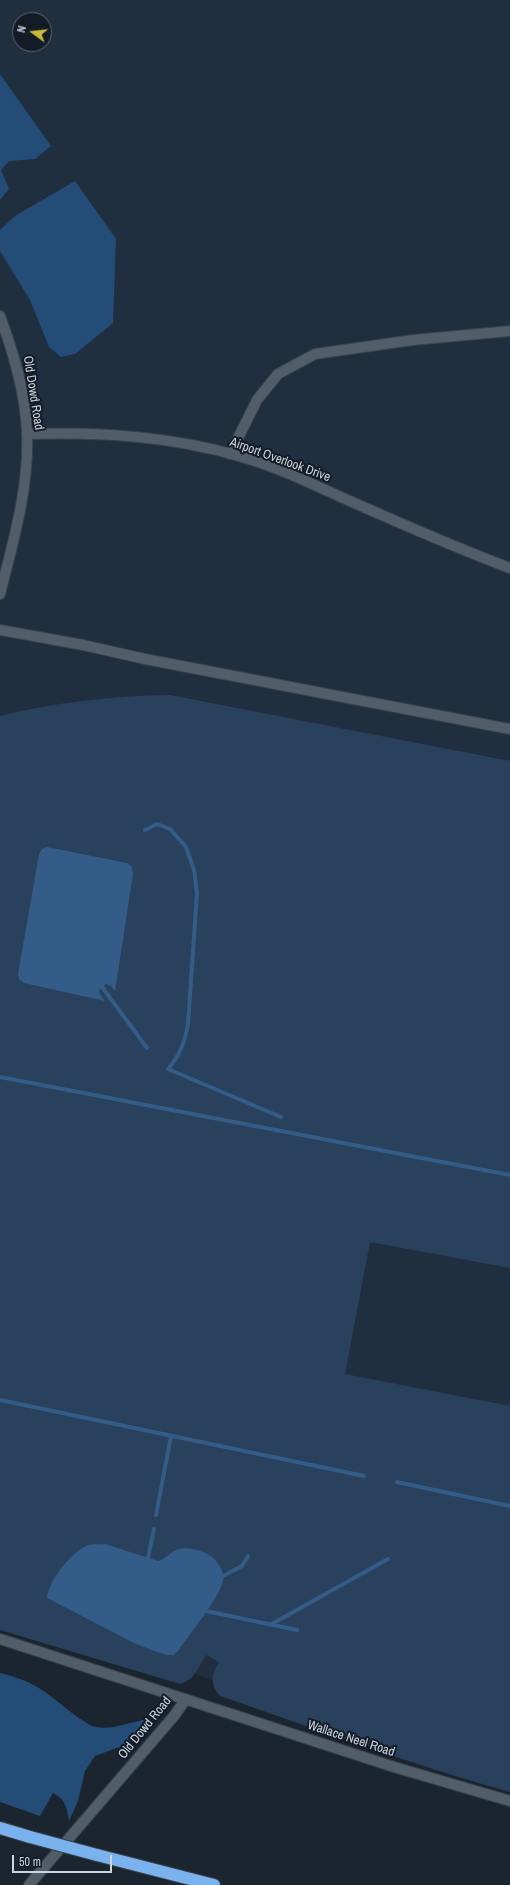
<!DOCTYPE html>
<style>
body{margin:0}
#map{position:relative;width:510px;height:1885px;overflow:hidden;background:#1b2530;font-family:"Archivo Narrow",sans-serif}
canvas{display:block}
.north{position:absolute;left:12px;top:12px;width:40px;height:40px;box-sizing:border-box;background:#121b26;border:1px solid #5d656e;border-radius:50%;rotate:285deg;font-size:11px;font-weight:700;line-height:16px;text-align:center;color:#cdd4db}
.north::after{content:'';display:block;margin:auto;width:14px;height:18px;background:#cbb939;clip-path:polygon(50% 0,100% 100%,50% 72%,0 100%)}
.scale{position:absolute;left:12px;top:1855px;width:100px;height:18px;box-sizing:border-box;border:2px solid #cdd4db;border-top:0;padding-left:5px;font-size:12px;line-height:14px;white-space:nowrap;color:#cdd4db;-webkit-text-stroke:3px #121b26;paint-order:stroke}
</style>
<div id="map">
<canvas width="510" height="1885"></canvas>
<div class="north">N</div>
<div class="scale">50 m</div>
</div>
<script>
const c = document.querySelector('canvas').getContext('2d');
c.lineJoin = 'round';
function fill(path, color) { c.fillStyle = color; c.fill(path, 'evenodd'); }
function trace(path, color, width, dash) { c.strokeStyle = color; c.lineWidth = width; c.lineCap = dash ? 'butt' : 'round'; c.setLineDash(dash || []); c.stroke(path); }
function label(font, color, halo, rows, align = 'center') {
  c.font = font + ' "Archivo Narrow",sans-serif'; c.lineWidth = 4; c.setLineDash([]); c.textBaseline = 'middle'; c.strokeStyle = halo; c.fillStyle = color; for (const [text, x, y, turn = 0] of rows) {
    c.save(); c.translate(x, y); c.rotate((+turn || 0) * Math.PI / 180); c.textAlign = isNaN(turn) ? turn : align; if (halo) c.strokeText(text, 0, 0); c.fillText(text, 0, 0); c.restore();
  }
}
fill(new Path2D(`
 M0,0H510V1781L429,1758L0,1604ZM20,20H44V44H20Z`), '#202f3f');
fill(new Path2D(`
 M170,695L510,761V1268L370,1242L345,1374L510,1406V1792C412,1765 317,1729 220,1696C210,1685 211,1674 219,1662L206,1655C198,1667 195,1680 180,1684L0,1630V716C56,702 112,696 170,695Z`), '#29415c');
fill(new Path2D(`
 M0,74L51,146L35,159L9,161L1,170L9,189L0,200Z
 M75,181L116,239L113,323L75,354L61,357L49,347L30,300L0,251V230L15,216Z
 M0,1673C17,1677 31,1682 45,1692C57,1700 84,1725 96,1727C113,1730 131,1722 148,1719L147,1727L137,1738L125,1745L95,1756L85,1771L78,1801L69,1821C67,1809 66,1799 53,1793L40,1816L0,1802Z`), '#234c77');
fill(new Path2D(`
 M47,847L127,863L132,867L133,874L115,991L111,986L106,984L99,990L100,994L105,1001L24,983L19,979L18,974L39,854L42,849Z
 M105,1544L158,1561C164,1559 168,1555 174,1551C186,1545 201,1550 212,1557C218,1562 225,1572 223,1581C220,1597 188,1636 178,1651L174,1655H167L154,1651L134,1643L47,1598C49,1580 70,1554 86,1546C91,1543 99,1545 105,1544Z`), '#335c88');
trace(new Path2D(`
 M145,830L157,824L170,829L186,847L194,870L197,893L188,1024C185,1042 180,1055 168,1069L281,1117
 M102,987L147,1048
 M0,1077L510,1175
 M0,1400L364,1476
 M397,1482L510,1506
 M156,1515L171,1436
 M148,1558L154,1529
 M223,1576L242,1566L248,1556
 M206,1611L297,1630
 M270,1625L388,1559`), '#335c88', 4);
const minor = new Path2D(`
 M0,316C14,354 26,394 27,435C29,489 13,542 0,594
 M27,434C100,432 172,436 242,457C277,467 310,483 343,498C398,522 453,547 510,568
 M230,454L257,400L278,374L315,354L413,340L510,331
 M0,630L83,645L145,659L510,729
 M0,1639L394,1767L510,1801
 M29,1885L174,1716L186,1699`);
const highway = new Path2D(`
 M0,1828L30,1837
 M97,1855L214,1885`);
trace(minor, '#3a414b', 12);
trace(highway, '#3a414b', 14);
trace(minor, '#515d69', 10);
trace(highway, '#7ab2ee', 12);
const highwayBridge = new Path2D(`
 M30,1837L97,1855`);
trace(highwayBridge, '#3a414b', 14, []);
trace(highwayBridge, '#7ab2ee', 12);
label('13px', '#cdd4db', '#121b26', [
 ["Old Dowd Road",33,393,81],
 ["Airport Overlook Drive",280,460,20],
 ["Old Dowd Road",145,1728,-51],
 ["Wallace Neel Road",351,1739,18]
]);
</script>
